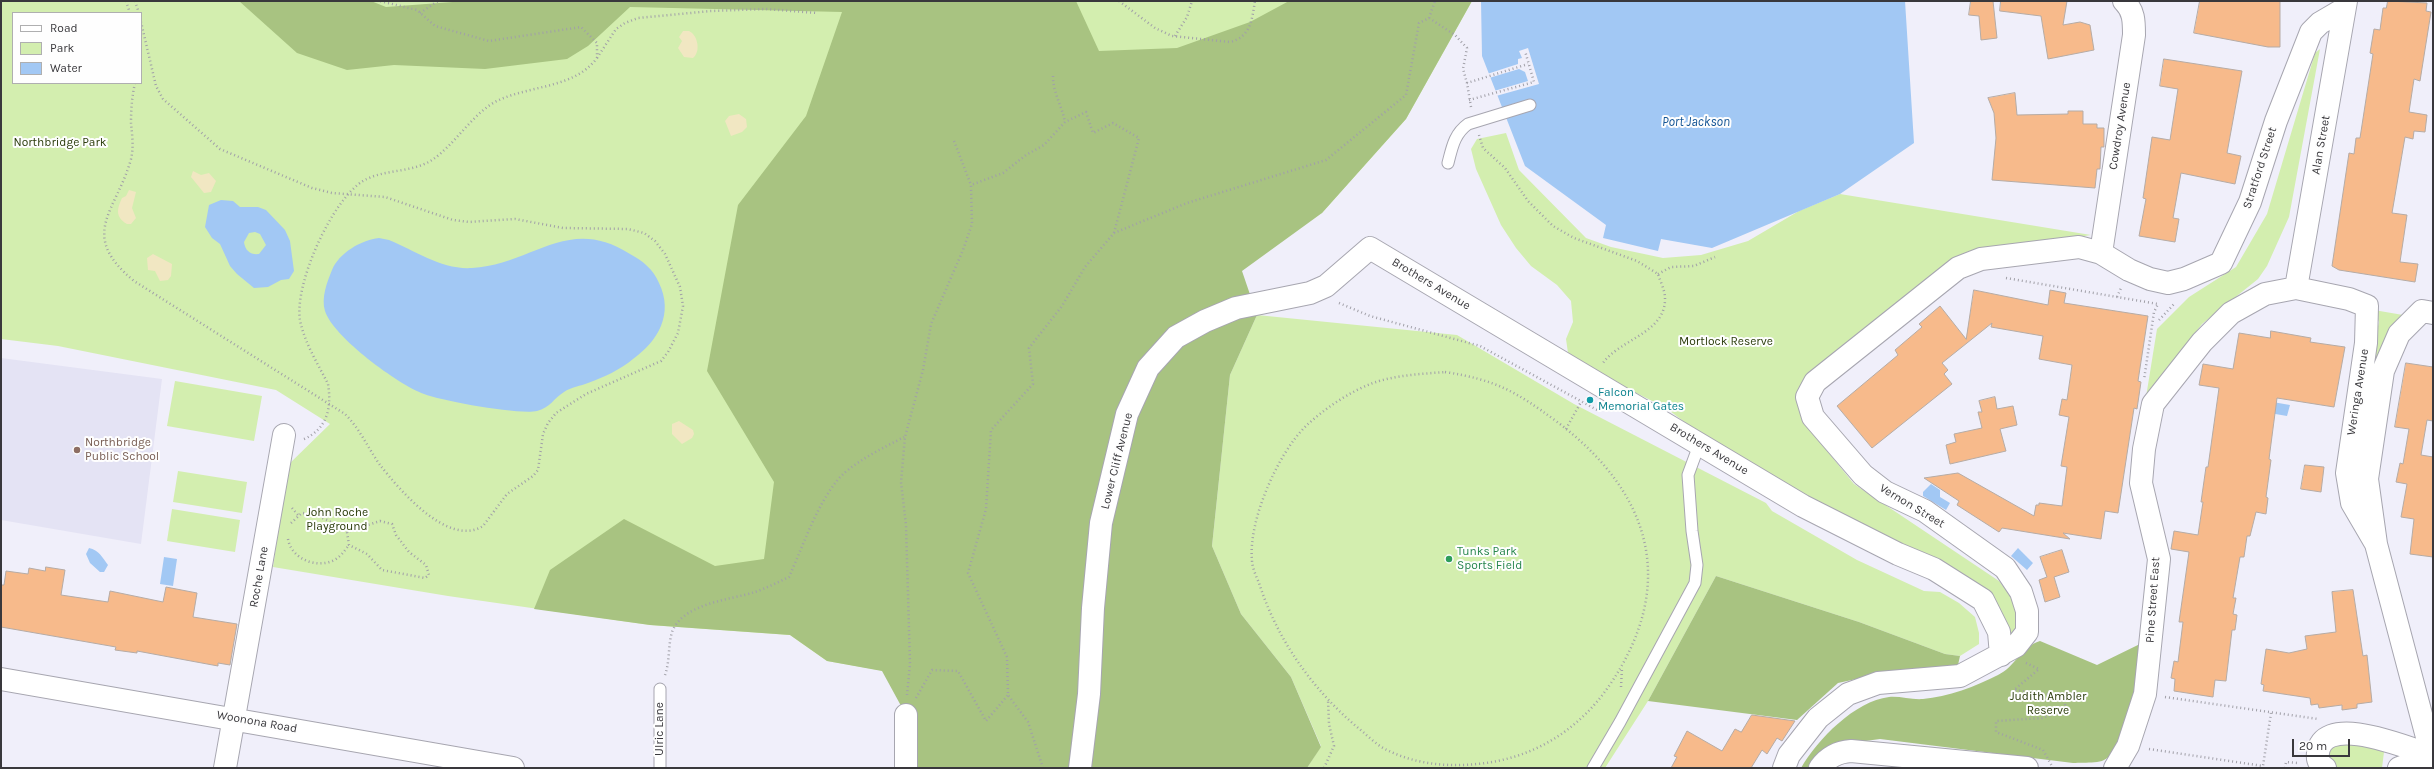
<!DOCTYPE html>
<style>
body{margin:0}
#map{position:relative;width:2434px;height:769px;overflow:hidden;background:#f0effa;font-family:Karla,sans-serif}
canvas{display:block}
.frame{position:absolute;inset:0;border:2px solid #39383c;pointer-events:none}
.legend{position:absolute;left:12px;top:12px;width:130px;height:72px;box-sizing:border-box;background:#fefefe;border:1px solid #afafb0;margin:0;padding:5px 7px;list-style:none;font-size:12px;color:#39383c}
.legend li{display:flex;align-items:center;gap:8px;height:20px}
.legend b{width:20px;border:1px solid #afafb0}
.scale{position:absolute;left:2292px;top:739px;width:58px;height:18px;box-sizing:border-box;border:2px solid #39383c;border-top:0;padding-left:5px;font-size:12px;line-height:14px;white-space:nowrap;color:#39383c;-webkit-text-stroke:3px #fefefe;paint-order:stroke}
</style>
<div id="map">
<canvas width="2434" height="769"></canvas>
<div class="frame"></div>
<ul class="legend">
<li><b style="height:5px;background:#fff"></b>Road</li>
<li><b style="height:11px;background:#d3eeaf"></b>Park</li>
<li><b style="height:11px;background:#a2c8f4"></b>Water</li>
</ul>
<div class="scale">20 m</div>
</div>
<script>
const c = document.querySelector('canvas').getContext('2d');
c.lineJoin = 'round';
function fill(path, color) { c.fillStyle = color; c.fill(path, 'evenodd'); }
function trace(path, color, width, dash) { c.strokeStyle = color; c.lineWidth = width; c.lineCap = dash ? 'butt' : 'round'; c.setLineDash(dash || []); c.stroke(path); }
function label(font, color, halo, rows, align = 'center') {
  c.font = font + ' Karla,sans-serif'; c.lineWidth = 4; c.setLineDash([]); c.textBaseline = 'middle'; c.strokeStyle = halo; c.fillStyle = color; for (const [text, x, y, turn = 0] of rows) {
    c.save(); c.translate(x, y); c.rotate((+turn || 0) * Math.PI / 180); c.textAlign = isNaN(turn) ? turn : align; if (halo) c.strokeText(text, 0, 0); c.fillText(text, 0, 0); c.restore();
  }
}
fill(new Path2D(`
 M1,358L162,379L141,544L1,520Z`), '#e4e3f4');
fill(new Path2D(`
 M1,1H1472L1406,119L1322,213L1218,253L964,685L827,661L790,635L650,625L448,596L273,567L288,465L330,424L276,390L58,346L1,339ZM13,13H141V83H13Z
 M2320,49L2289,217L2267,266L2258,279L2202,324L2146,397L2157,329L2189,297L2236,267L2267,214L2315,53Z
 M1506,133L1519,170L1586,238L1611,247L1663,258L1701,255L1748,241L1799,211L1840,194L2091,235L1968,254L1817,372L1806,425L1854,484L1999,581L2014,600L2020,628L2012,636L2006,632L1999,609L1691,427L1666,408L1581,365L1568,353L1566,339L1573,322L1571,301L1557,285L1531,266L1516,248L1501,225L1476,169L1471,149L1477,139Z
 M2374,310L2403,315L2356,470L2370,360L2379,322Z
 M1257,315L1457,335L1574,404L1766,503L1772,511L1857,560L1924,591L1940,592L1959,603L1975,617L1979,633V644L1960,656L1945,654L1859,622L1716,576L1648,701L1605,768H1307L1321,746L1291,677L1241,614L1212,546L1230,375Z
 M175,381L262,396L254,441L167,426Z
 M178,471L247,482L242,513L173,502Z
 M172,509L240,520L235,552L167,541Z
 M2385,744L2382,768H2335L2321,745Z`), '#d3eeaf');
fill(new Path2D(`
 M239,1H371L386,7L466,1H1076L1099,51L1177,48L1250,22L1289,1H1472L1406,119L1322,213L1242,271L1257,315L1230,375L1212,546L1241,614L1291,677L1321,747L1307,768H906V715L882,671L827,661L790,635L650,625L534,609L550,570L624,519L715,566L764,559L774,482L707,371L738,205L806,116L842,12L630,7L588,46L567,59L485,69L394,65L347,70L297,53Z
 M1716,576L1859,622L1945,654L1960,656L1958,665L1870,676L1838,683L1797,720L1648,701Z
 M2040,641L2097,665L2142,643C2137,673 2134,747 2104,760C2096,764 2082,762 2073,763L1880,739L1843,744L1819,768H1801C1818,739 1855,701 1889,697C1900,696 1912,700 1923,699C1947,697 1977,686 1998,675C2015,667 2021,647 2040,641Z`), '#a8c381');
fill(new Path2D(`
 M683,31H689C698,35 701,52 693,58L684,57L678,48L682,41L679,37Z
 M739,114L746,119L747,127L742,132L731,136L725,121L729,116Z
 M193,171L201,175L209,173L216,181L211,192L204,193L191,177Z
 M129,190L136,192L132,208L136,218L131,224H127C115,217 117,209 122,198L126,196Z
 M153,254L172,264L171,276L168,280L160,281L155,271L148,270L147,258Z
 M679,421L693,430L694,434L692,438L682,444L672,434V424Z`), '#f1e7c2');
fill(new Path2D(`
 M1481,1H1905L1914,143L1840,194L1712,248L1661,239L1658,251L1603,238L1606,225L1525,166L1482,56Z
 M221,200L233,201L240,207H258L266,210L285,230L290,241L294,271L289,279L281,280L268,287L254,288L237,274L230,266L220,244L212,238L205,227L209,205ZM255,232L260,234L266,245L259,254C251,255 245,251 244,242L249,233Z
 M379,238L389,240C416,251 442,270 472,268C532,265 568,214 630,254C643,261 653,269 659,283C674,314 658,341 633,359C620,370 604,377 588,383C581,386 571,387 564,392C554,398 550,408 537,411C519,415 442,401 424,394C399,385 333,337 325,311C321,298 327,282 332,270C339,253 361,240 379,238Z
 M2261,400L2290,405L2287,416L2252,410Z
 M1931,484L1940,490V497L1950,503L1946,510L1923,496V492Z
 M89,548C99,550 102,557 108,565L104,572H100L90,563L86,554Z
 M2018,548L2033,563L2027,570L2011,556Z
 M164,557L177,559L173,586L160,584Z`), '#a2c8f4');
fill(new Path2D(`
 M1528,48L1539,84L1496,96L1494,91L1528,81L1525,72L1519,69L1489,78L1487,74L1518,64V59L1522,58L1519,51Z`), '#f0effa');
const building = new Path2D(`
 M1971,1H1993L1997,38L1981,40L1979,16L1969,15Z
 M2001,1H2067L2063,25L2080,22L2090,25L2094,50L2048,59L2041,16L2000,11Z
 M2200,1H2280V47H2268L2194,33Z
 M2388,1L2427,3L2426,11L2431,12L2420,81L2414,79L2409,112L2427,115L2425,132L2414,131L2413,139L2405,137L2392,213L2407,215L2400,262L2418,264L2415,282L2339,270L2332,266L2349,153L2354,154L2356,138H2360L2373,54L2370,53L2374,29L2380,30L2383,8H2386Z
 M2164,59L2242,71L2227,153L2241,156L2235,184L2181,173L2173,218L2179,219L2175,242L2139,236L2146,199L2143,198L2152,137L2170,140L2178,89L2160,86Z
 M2015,93L2017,115L2068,114V111H2083V124H2097V128H2104V147H2101L2100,169H2097L2095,188L1992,180L1996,138L1994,113L1988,98Z
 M1974,290L2048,305L2050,290L2066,293L2064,303L2148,316L2138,381L2141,382L2137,409L2134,408L2118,513L2105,511L2101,539L2063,533L2070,539L2002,528L1999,532L1957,505L1959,501L1924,478L1958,473L2034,516L2036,505H2039V503L2062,506L2067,467L2061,466L2069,417L2059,415L2062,399L2067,400L2072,365L2039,359L2043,336L1991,327L1992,323L1942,363L1948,370L1944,374L1952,384L1872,448L1837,406L1898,355L1895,350L1922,327L1919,324L1940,306L1966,339Z
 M2271,331L2311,338L2310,342L2345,347L2334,407L2277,398L2269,459L2271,460L2266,497L2268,498L2266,514L2256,512L2250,536H2247L2244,557H2240L2233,598H2236L2233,614L2237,615L2235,630H2232L2226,681L2215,680L2213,697L2174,691L2175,679L2171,678L2174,661L2178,662L2183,622H2179L2189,552L2171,549L2174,531L2198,535L2203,502H2201L2206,467H2208L2219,388L2199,385L2203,364L2233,369L2239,333L2270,338Z
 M2406,363L2433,367V421L2427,420L2421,455L2433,457V557L2410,554L2414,519L2401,517L2407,484L2396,482L2400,463L2403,464L2409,429L2395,427Z
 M1995,397L1997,409L2013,406L2017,425L2000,429L2006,451L1950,464L1946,445L1956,442L1954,434L1982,428L1978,412H1982L1979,401Z
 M2305,465L2324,467L2321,492L2301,489Z
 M2062,550L2069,572L2054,577L2060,597L2045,602L2039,580L2047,577L2040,557Z
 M46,567L65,570L61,595L108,602L110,591L163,602L166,587L197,593L193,617L237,624L230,665L218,663V666L137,651V653L115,650L116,647L1,627V585H4L6,571L28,574L29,568L45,571Z
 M2353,590L2363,656L2367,655L2372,702L2357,704V708L2342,710V705L2319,708L2318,704L2311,705L2310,698L2263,691L2264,685L2261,684L2266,649L2289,653L2307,649L2305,636L2336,632L2332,592Z
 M1752,715L1795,721L1782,741L1777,738L1767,754L1762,750L1751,768H1671L1677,757L1674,756L1687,731L1722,751L1735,729L1741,732Z`);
fill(building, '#f7ba8b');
trace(building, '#b5aba5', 1);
const lane = new Path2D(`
 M1448,163C1452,148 1454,134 1468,124L1530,105
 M660,768V689
 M1593,768L1620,722L1695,583L1697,565L1692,531L1688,475L1699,445`);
const street = new Path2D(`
 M2101,253L2134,35C2134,21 2134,11 2124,1
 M2296,288L2346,1
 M1,679L513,768
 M2432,756L2376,544L2367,479L2383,371L2399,334L2422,311L2433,313
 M225,768L284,435
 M906,768V715
 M1080,768L1089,694L1093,608L1101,523L1127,414L1148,368L1176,337L1205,321L1236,308L1310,293L1326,286L1370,248L1803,506L1898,554L1934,569L1983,600L1999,632L2001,655
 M1784,768L1789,755L1818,718L1848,694L1878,683L1960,676L2016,646L2027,632V611L2021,592L2005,568L1925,511L1885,492L1863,475L1813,417L1807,397L1815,382L1958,268L1981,259L2079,247L2101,253L2129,270L2150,279L2168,283L2184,279L2221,263L2250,202L2276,121L2311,32L2320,23L2344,9
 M1820,768C1828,757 1837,752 1851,751L2027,768
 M2115,768L2128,746L2145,694L2159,559L2141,483L2144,449L2153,404L2202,342L2231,313L2265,294L2296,288L2349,299L2367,306L2366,343L2347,473L2352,503L2376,544
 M2325,768C2319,764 2317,760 2318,753C2323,711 2410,749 2433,756
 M2399,768L2432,756`);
trace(lane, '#a7a6b0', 13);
trace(street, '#a7a6b0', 24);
trace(new Path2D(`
 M126,1L130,13
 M135,1L139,13
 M1119,1L1155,28L1172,36L1230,42C1251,37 1252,19 1255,1
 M420,13L438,1
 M1429,18L1455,35L1467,48L1463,69L1467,83
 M1175,36L1187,17L1192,1
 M597,58L616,29L625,23L638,18L711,11L766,9L817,13
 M1053,76C1053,93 1062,106 1065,122
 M135,83C132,96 131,109 131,123C132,134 134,147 131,159C117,211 77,234 134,281L345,414C360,429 368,448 380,465C399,489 448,548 483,526L507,494L533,476L538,470L543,434L548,423L556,413L586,394L661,361L668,352L678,333L683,306L680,287L665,254L655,241L644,233L628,229L563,228L515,219L469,222L453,220L385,197L332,193L312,188L220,149L163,99L156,86L141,22
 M1469,100L1534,82L1525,51
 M1471,107L1467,83L1528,64
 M1479,135L1483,148L1505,168L1528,201L1553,226L1574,238L1637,261L1658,274C1660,281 1665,290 1665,298C1666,333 1620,339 1603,363
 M954,141L971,185
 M1658,274L1671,267L1694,266L1715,257
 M2006,278L2158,304L2154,312L2144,380
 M2117,297L2121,288
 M1339,303L1370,316L1480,346L1599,411
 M2159,320L2175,303
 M1445,372C1496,380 1515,391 1556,421C1651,492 1679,584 1609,686C1578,731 1532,759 1477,764C1446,767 1415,764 1387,750C1378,746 1370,738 1363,732C1315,693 1278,642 1259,583C1256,576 1252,567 1252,560C1248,521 1278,453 1306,426C1324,409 1349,392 1373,383C1396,375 1421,374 1445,372Z
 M1566,429L1581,402
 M304,439C327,429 332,408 328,384C318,364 304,342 300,320C294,284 332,200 363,181C383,169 412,173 432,160C456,144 474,111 499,100C532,85 575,88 597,58V43L581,27L489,41L435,26L417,10L380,1
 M292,508L298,515
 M380,521L392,524L396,535L409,552L426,565L429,575L425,578L382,570L367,554L349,545L347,532Z
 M291,523L302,513C318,514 335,523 347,532
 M288,539C291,559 318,570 336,559C342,555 345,550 349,545
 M2026,663L2039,669L2014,690L2062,696L2067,710L2042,718L1996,721V732L2043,750L2053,768
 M665,675C670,661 668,645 672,632C683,603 730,600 755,592C767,588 778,582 789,577C803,546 815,509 836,482C849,464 885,447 904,437
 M1621,687L1622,668
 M907,695L910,664L906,525L901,482L905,437L923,370L931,324L963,250L972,224L971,185L1003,173L1026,155L1044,145L1065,122L1086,112L1093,133L1113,123L1139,138L1114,233
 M2165,697L2318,719
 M916,698L932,670L958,671L986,721L1008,695
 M2149,749L2263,766L2271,713
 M1043,768L1028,722L1008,695L1007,657L968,573L986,509L991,430L1033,384L1029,348L1062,306L1085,267L1114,233L1187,203L1326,160L1406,95L1419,23L1429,18L1435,1
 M1324,768L1334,746L1329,724L1328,699
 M2285,768L2286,762L2298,763`), '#a1a0a8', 2.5, [1, 3]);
trace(lane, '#fff', 11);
trace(street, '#fff', 22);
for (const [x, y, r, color] of [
 [1590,400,4,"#0f9aa8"],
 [77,450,4,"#8d6e63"],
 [1449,559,4,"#2e9e5b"]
]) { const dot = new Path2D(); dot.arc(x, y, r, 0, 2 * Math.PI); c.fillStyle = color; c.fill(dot); trace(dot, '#fefefe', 1.5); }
label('12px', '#39383c', '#fefefe', [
 ["Cowdroy Avenue",2120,126,-81],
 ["Alan Street",2321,145,-80],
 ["Stratford Street",2260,168,-72],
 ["Brothers Avenue",1431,284,31],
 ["Weringa Avenue",2358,392,-81],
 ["Brothers Avenue",1709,449,31],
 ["Lower Cliff Avenue",1117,461,-76],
 ["Vernon Street",1912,506,31],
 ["Roche Lane",259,577,-80],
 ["Pine Street East",2153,600,-86],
 ["Woonona Road",257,722,10],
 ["Ulric Lane",660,729,-90]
]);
label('12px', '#2b3c0b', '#fefefe', [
 ["Northbridge Park",60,143],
 ["Mortlock Reserve",1726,342],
 ["John Roche",337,513],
 ["Playground",337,527],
 ["Judith Ambler",2048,697],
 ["Reserve",2048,711]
]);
label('12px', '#0d838f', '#fefefe', [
 ["Falcon",1598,393],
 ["Memorial Gates",1598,407]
], 'left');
label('12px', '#785e54', '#fefefe', [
 ["Northbridge",85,443],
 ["Public School",85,457]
], 'left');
label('12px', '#27864d', '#fefefe', [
 ["Tunks Park",1457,552],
 ["Sports Field",1457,566]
], 'left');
label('italic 13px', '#115394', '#fefefe', [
 ["Port Jackson",1696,122]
]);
</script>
